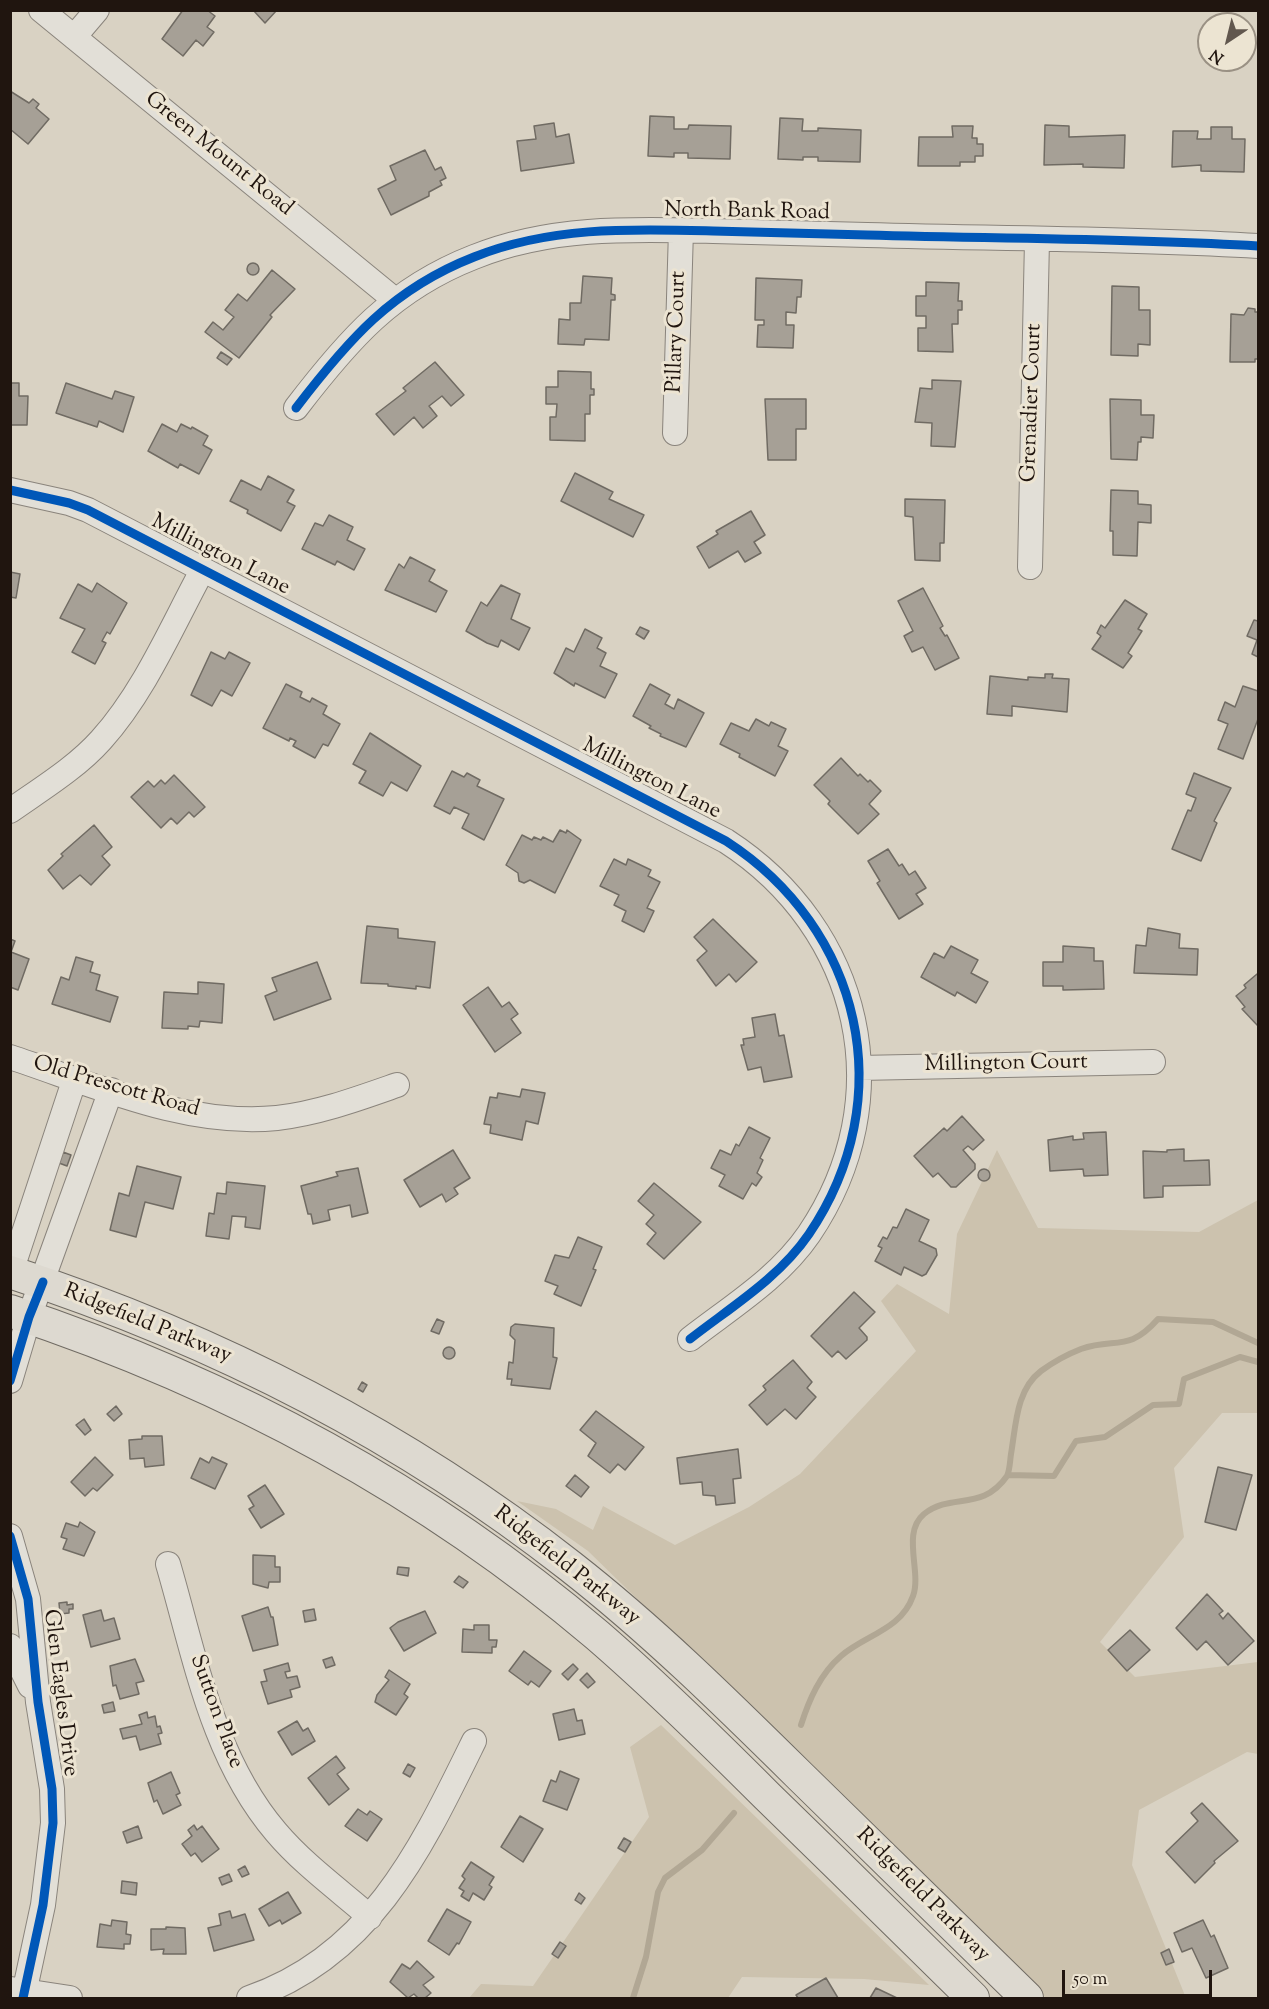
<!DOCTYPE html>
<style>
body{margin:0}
#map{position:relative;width:1269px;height:2009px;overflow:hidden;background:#d9d2c3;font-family:"Sorts Mill Goudy",serif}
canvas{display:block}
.frame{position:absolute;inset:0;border:12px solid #20150f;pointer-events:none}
.north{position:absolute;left:1197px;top:12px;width:60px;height:60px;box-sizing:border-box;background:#ece4d2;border:2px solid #9a9184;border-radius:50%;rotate:215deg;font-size:16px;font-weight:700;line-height:24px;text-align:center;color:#20150f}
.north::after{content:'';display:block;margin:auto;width:21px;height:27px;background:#61574e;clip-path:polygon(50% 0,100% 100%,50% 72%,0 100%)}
.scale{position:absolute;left:1062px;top:1970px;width:150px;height:27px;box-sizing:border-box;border:3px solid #20150f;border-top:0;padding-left:8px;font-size:18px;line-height:21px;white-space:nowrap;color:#20150f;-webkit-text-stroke:4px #ece4d2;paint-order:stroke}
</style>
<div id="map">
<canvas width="1269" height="2009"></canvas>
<div class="frame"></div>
<div class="north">N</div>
<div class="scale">50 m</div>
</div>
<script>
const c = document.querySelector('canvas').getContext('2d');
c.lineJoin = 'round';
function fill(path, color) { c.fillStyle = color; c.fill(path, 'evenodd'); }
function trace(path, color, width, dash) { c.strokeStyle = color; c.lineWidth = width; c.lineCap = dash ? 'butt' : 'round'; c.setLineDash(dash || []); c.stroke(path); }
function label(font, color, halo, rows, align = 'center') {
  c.font = font + ' "Sorts Mill Goudy",serif'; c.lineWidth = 6; c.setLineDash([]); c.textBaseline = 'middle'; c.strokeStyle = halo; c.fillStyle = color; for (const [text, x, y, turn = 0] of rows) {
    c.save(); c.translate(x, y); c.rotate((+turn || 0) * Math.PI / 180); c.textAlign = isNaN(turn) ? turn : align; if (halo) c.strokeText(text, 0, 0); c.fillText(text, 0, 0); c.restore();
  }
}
fill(new Path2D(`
 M997,1150L1038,1228L1199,1232L1258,1200V1413H1222L1174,1468L1184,1537L1100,1642L1135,1677L1258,1662V1754L1247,1752L1139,1810L1132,1865L1186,1998H1046L588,1551L517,1501L556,1509L593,1530L603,1506L675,1545L749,1507L800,1474L916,1351L881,1301L897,1284L949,1314L957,1234Z
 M661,1725L929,1985L864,1979L742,1977L728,1998H469L481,1984L533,1986L649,1817L630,1747Z`), '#ccc2ae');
trace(new Path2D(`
 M1008,1475L1054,1476L1076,1441L1105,1437L1153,1405L1179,1404L1184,1379L1240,1357L1258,1362
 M801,1725C809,1700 820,1674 841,1656C865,1635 901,1630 913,1596C922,1572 901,1533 924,1514C952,1492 982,1512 1007,1476C1010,1470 1010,1460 1011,1454C1016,1425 1016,1390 1041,1371C1052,1363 1068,1354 1081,1349C1116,1337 1128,1353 1158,1319L1213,1322L1258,1343
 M633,1998L646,1957L658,1892L665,1878L702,1850L734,1813`), '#b1a794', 6);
const building = new Path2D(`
 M183,10H207L215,16L207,27L214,32L203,46L196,40L183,56L162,39Z
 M253,10H277L265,23Z
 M10,91L29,103L33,99L39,104L36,108L49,119L28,144L10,129Z
 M650,116L674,117V129H688L689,125L731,126L730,159L688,158V153H674V157L648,156Z
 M780,118L803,119L802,131H818V128L861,130L860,162L818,161V157H803V160L778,159Z
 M554,123L556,137L569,134L574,163L521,171L517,141L536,139L534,126Z
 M1045,125L1069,126V137L1125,135L1124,168L1083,167V164L1044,165Z
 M952,126H973L972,138H977V144H983V156H975V162H960V166H918L919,137H953Z
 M1211,127H1232V139H1245L1244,172L1201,171V165L1172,167L1173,131H1198L1197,139H1211Z
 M425,150L435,170L441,167L446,178L440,181L442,185L429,192V196L391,215L378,189L396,180L390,166Z
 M247 269a6 6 0 1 1 12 0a6 6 0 1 1-12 0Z
 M272,270L295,289L270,315L272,317L239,358L205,332L213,322L223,330L234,317L225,310L238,294L247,301Z
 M583,276L612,278L611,294L615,295V300H611L609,340L585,339L584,345L558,344L559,319L570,320V303H581Z
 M756,278L802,280L801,297H797L796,313L786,312V325H794L793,348L757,347L758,325H764V320H755Z
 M926,282L959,283L958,301H962V310H958V324H952L953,352L918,351V328H926V316H916V296H926Z
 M1112,286L1139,287V310H1150V345L1138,344V356L1111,355Z
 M1248,308L1255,309V312H1258V359H1255V362H1230L1231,314L1244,315Z
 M221,352L232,359L227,365L217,358Z
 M435,362L464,395L451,406L442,396L429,406L437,416L423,428L414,417L394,435L376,414L406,391L403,388Z
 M558,371L591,372V389H594V395H590V414H585V441L550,440V417H556L557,404H546V387H558Z
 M932,380L961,381L955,447L931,446L932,423L915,422L920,388L932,389Z
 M10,383H19V396H28L27,425H10Z
 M66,383L112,399L115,391L134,397L123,432L99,421L97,427L56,413Z
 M765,399H806V429H796V460H768Z
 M1110,399L1141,400V415H1154L1153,438L1141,437V442H1138L1137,460L1111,459Z
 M162,424L177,432L181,424L191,429L192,427L208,436L203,445L212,450L199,474L180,464L178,468L148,451Z
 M575,473L613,492L609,499L644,515L633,537L561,501Z
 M268,476L294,490L287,502L295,506L281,531L247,513L248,510L230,501L241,480L261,490Z
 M1111,490L1138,491V504L1151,505V523L1138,522L1137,556L1113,555V531H1110Z
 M905,499L945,500L944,543H940V561L915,560L913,517L905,516Z
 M751,511L765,535L754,542L761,553L745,562L738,551L709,568L697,547L718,534L716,531Z
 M329,515L353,527L347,540L365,549L354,570L337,561L335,565L302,549L315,523L323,526Z
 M410,557L435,570L429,581L447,591L436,612L385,590L399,564L404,568Z
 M10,572L20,574L16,598L10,597Z
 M97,583L127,603L110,634L107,632L102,641L106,643L95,664L72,652L85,629L60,618L78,584L92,592Z
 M501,585L520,594L511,619L530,628L519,650L501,640L498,647L487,643L466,631L481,602L487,606Z
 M923,588L943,626L940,628L945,636L947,635L959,658L935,670L923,647L912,652L904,636L913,631L898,601Z
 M1125,600L1147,614L1138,629L1142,631L1128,653L1132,656L1123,668L1092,649L1101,636L1097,633L1101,625L1105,628Z
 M1254,620L1258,621V657L1252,654L1257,640L1247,636Z
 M640,627L649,631L644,639L636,634Z
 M585,629L602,638L597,648L606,653L600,666L617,674L605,698L575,683L574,686L554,673L566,648L574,652Z
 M211,652L225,659L229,652L250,663L232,696L221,690L212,706L191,695Z
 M1045,674H1053L1052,678L1069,679L1067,712L1012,706V716L987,714L990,676L1028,680V677L1045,678Z
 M286,684L302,692L300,697L310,702L312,698L327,706L323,714L340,724L328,746L323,744L315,758L293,746L296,741L290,738L289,741L263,728Z
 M650,684L670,695L665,704L674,709L678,699L704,713L686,747L660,736L661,734L649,728L651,726L633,716Z
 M1243,686L1258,691V719L1243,759L1218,749L1228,724L1218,720L1225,702L1235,707Z
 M756,719L769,726L771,722L786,729L778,746L788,751L775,776L739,757L740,754L720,744L731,723L749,731Z
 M370,733L421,766L407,791L391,782L383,796L359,783L366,771L353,764Z
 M841,758L858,776L860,774L868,782L870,780L881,791L869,804L879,814L858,834L828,804L830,801L814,785Z
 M452,771L464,777L467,773L480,780L477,786L504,799L484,840L462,828L469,814L454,807L450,814L434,806Z
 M1194,773L1231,788L1214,821L1217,823L1201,861L1172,849L1188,810L1191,811L1196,798L1186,794Z
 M174,775L205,807L194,817L189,812L177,824L171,818L161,828L131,797L148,781L154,787L161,780L165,784Z
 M94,825L112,847L102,856L110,865L91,885L80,875L63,889L48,870L63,856L61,854Z
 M560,830L566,833L567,830L581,840L555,893L530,880L524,883L519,881L518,873L506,865L522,835L532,840L534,837L541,840L543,837L553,842Z
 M888,849L899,866L902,864L909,875L915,871L926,888L916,894L923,904L899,919L877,883L880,881L868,861Z
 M614,859L626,865L628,859L651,870L648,876L660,882L647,908L654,911L644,932L622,921L626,911L614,905L619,895L600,886Z
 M713,919L757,962L736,982L729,974L716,986L697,960L707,951L694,937Z
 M367,926L398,929V938L435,942L430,988L416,986V989L388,986V984L361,983Z
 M1148,928L1180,934L1179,948L1198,949L1197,975L1134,973L1136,945L1146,946Z
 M10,939L15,941L11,952L29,959L18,990L10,987Z
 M951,946L978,960L971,973L988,982L976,1003L957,992L955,996L921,977L934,953L944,958Z
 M1063,946L1094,948V961H1103L1104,989L1063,990V986H1043V962H1063Z
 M76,957L93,962L90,972L100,975L96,990L118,997L110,1022L52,1004L61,977L69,980Z
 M317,962L331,999L274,1020L265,996L277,991L272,978Z
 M1257,974L1258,976V1026L1242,1009L1245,1007L1236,996L1246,988L1244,985Z
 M198,982L224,984L222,1023L200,1021L199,1027L188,1026V1029L162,1028L164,992L198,994Z
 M488,987L502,1007L509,1002L518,1014L511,1019L521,1033L495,1052L463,1005Z
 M775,1014L779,1036L784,1035L792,1077L764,1082L761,1067L748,1070L741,1045H744L743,1039L755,1037L752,1018Z
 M522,1089L545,1093L538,1124L526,1121L522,1140L490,1133L491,1125L484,1124L490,1097L497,1098L498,1093L520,1097Z
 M962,1116L984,1140L973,1150L968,1146L963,1150L975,1164V1169L956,1187H951L938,1173L933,1177L914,1156L944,1128L947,1131Z
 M749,1127L770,1138L760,1158L763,1160L757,1173L762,1177L756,1186L752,1183L743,1199L719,1186L725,1175L711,1168L720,1150L731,1155L736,1144L739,1146Z
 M1106,1132L1108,1175L1084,1176L1083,1169L1050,1171L1048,1140L1073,1136V1140L1084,1139L1083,1133Z
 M1184,1149V1161L1209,1160L1210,1185L1163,1186V1197L1144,1198L1143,1151L1167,1152V1150Z
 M453,1150L470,1178L454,1188L458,1194L446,1202L442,1194L420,1207L404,1180Z
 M63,1152L71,1155L67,1166L59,1163Z
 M137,1166L181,1177L173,1209L145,1202L136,1237L110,1230L119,1193L129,1196Z
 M358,1168L368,1213L352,1217L350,1205L328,1210L330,1220L313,1224L311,1214H308L301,1186L338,1176L336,1172Z
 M978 1175a6 6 0 1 1 12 0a6 6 0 1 1-12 0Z
 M227,1182L265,1186L260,1229L245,1227L246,1217L232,1216L229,1239L206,1236L209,1213L214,1214L217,1193L226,1194Z
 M654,1183L701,1222L664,1259L647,1244L656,1233L646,1224L654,1215L638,1201Z
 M906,1209L929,1220L919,1241L936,1249L937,1255L926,1274L922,1276L904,1267L901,1275L875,1261L882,1248L878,1246L883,1237L887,1239L893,1227L897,1228Z
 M578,1237L602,1247L593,1269L596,1270L581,1306L554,1294L558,1286L545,1281L555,1255L569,1258Z
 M854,1292L875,1312L859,1328L867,1337V1340L846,1359L838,1351L832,1357L811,1336Z
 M437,1319L444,1322L439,1334L431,1331Z
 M515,1324L554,1328L553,1357L557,1358L550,1389L511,1385L512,1379H507L509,1362L513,1363L515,1340L510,1335L511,1327Z
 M443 1353a6 6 0 1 1 12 0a6 6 0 1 1-12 0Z
 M793,1360L812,1382L807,1388L816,1397L796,1419L785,1409L767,1425L749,1405L766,1390L763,1386Z
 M362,1382L367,1385L363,1392L358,1389Z
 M116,1406L122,1414L114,1421L107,1414Z
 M596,1411L644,1447L625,1470L618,1464L610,1473L588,1456L596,1443L580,1430Z
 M84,1419L91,1430L85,1435L76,1425Z
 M142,1436H162L164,1465L145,1467L144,1458L130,1459L129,1440L142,1439Z
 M738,1449L741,1478L733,1479L735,1503L716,1505L715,1496L703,1495L702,1482L680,1484L677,1458Z
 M95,1457L113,1475L97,1491L93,1488L85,1496L71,1482Z
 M212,1457L227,1464L215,1489L191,1478L200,1458L209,1463Z
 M1218,1467L1252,1475L1236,1530L1205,1522Z
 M575,1475L589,1487L581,1497L566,1486Z
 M265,1485L284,1514L261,1528L249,1509L254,1506L248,1496Z
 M80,1522L95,1532L84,1556L63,1549L67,1539L61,1537L66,1523L78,1527Z
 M253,1555L275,1556V1567H280V1582H269L268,1588L253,1584Z
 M398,1567L409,1568L408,1576L397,1574Z
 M459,1576L468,1582L463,1588L454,1582Z
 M1207,1594L1223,1611L1219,1614L1223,1619L1228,1613L1254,1641L1228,1665L1206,1641L1197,1650L1176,1628Z
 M67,1602V1605L73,1604V1609H69V1613L60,1614L59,1603Z
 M268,1607L271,1617H273L278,1645L253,1651L242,1616Z
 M314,1609L316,1620L305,1622L303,1611Z
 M101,1610L104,1621L114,1618L120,1639L91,1647L83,1615Z
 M425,1611L436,1633L404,1651L390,1628L398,1622Z
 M474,1625H489V1640H497L496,1647H492V1653L462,1652L463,1629L474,1630Z
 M1130,1630L1150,1650L1127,1671L1108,1650Z
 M524,1651L551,1671L539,1687L531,1681L528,1685L509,1671Z
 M332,1657L335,1665L326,1668L323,1660Z
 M135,1659L144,1681L136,1683L139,1694L120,1699L116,1685L113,1686L110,1666Z
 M288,1663L290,1671L285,1672L287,1678L297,1676L300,1687L290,1690L292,1697L268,1704L261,1682L267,1681L264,1670Z
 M573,1664L578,1669L568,1680L562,1674Z
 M389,1670L410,1684L404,1694L408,1697L396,1715L375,1702L377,1695L389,1680L385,1677Z
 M587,1673L595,1682L588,1688L580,1680Z
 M113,1702L115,1711L104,1713L102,1705Z
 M574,1709L577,1721L582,1720L585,1734L559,1740L553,1714Z
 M147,1712L148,1718L155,1716L157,1727L160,1726L162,1733L158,1734L161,1744L140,1750L136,1736L123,1739L120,1729L142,1724L139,1715Z
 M297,1721L303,1731L308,1728L315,1741L292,1755L278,1732Z
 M336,1756L345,1768L337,1774L349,1789L329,1805L308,1778Z
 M408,1764L415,1768L410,1777L403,1773Z
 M560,1771L579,1779L567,1810L543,1801L551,1780L556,1782Z
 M171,1772L180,1793L176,1795L181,1805L163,1814L157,1800L154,1802L148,1783Z
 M1202,1803L1238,1841L1214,1861L1215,1863L1195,1883L1166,1852L1198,1821L1191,1813Z
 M358,1809L367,1815L370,1811L382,1819L367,1841L345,1826Z
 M520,1816L543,1829L523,1862L501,1847Z
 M194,1825L197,1830L202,1826L219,1849L202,1862L195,1853L191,1856L182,1844L192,1836L188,1830Z
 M138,1826L142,1838L127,1843L123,1832Z
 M624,1838L631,1842L625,1852L618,1848Z
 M471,1862L494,1877L489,1885L492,1887L484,1900L473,1893L469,1901L461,1896L464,1891L459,1888L465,1879L462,1876Z
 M245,1866L249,1874L242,1877L238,1870Z
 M229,1874L232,1881L222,1885L219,1878Z
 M122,1881L137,1883L136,1895L121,1893Z
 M288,1892L301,1913L282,1924L280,1920L269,1926L259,1909Z
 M579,1893L585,1898L581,1904L575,1900Z
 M447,1909L471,1922L459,1944L457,1943L449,1955L428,1941Z
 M230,1911L232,1918L245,1914L254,1940L214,1951L208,1928L221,1925L219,1914Z
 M112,1920L127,1922L126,1934L131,1935L130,1944H124V1949L97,1947L100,1924L111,1926Z
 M1203,1920L1211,1937L1214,1935L1228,1968L1206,1978L1192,1948L1182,1952L1174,1933Z
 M166,1927L185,1928L186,1954H163L164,1949L151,1950V1929H166Z
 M560,1942L566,1946L558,1958L552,1954Z
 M1169,1949L1174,1962L1166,1965L1161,1953Z
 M417,1961L434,1977L423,1985L431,1993L425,1998H418L414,1994L408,1998L390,1982L402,1964L410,1969Z
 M826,1978L838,1998H798L796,1995Z
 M876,1988L897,1998H870Z`);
fill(building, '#a6a096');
trace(building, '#706b63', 1.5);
const minor = new Path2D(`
 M41,10L395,300
 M74,37L97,10
 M296,408C348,340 392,289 474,257C551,226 632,229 713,231C764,232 816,234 867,235C998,239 1128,238 1258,246
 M675,433L681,230
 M10,490L69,503L88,510L726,841C862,929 901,1098 809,1234C779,1278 731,1307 690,1339
 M1030,567L1037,240
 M10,811C41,789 76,768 101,740C145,691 172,626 203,569
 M10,1057C95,1085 186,1127 277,1118C319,1113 357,1099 397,1085
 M859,1068L1153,1062
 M10,1275L75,1078
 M10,1381L29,1317L111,1090
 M10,1536L28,1599L38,1702L52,1789L53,1823L43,1905L23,1998
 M168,1564C195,1656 212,1757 276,1832C303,1864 339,1890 370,1917
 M10,1646L30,1686
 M11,1989L70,1998
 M249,1998C371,1956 421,1849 474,1741`);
const major = new Path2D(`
 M10,1272C212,1338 403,1435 570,1566C652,1630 726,1703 800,1776C876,1850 951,1924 1027,1998
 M10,1311C224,1382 425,1489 597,1635C656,1686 712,1741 767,1796C836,1863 905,1931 973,1998`);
trace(minor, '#8a847c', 26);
trace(major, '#706b63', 34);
trace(minor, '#e2dfd7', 24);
trace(major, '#ddd9d0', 32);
trace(new Path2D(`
 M296,408C348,340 392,289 474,257C551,226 632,229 713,231C764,232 816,234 867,235C998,239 1128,238 1258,246
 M10,490L69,503L88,510L726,841C862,929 901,1098 809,1234C779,1278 731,1307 690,1339
 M10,1381L29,1317L43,1282
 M10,1536L28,1599L38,1702L52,1789L53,1823L43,1905L23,1998`), '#0057b8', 9);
label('22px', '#20150f', '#ece4d2', [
 ["Green Mount Road",218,155,39],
 ["North Bank Road",747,213,1],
 ["Pillary Court",678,332,-88],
 ["Grenadier Court",1033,403,-88],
 ["Millington Lane",220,556,27],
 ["Millington Lane",651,780,27],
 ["Millington Court",1006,1065,-1],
 ["Old Prescott Road",116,1088,16],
 ["Ridgefield Parkway",147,1325,22],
 ["Ridgefield Parkway",566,1567,38],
 ["Glen Eagles Drive",59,1693,83],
 ["Sutton Place",215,1712,70],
 ["Ridgefield Parkway",922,1896,45]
]);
</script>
